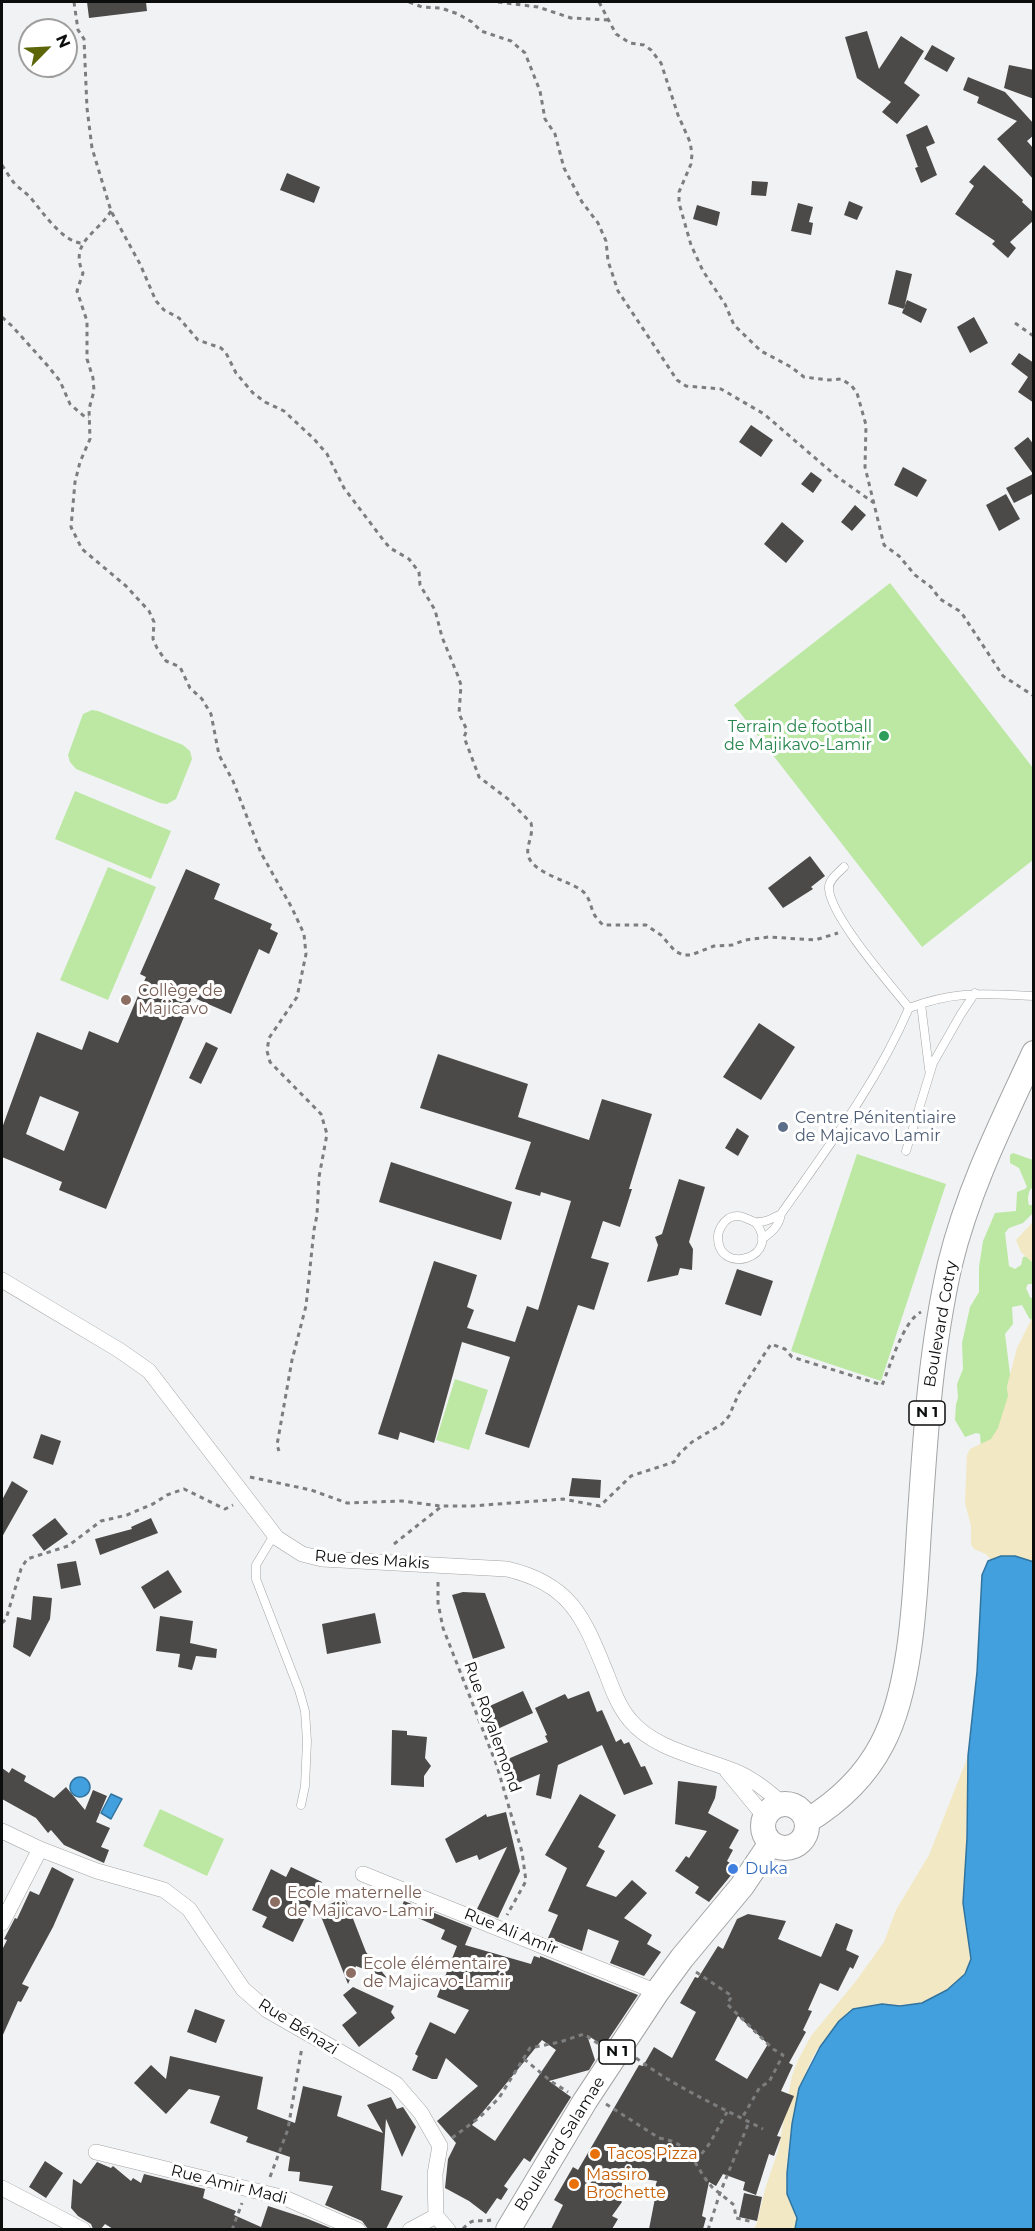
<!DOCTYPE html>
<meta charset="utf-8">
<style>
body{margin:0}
#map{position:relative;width:1035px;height:2231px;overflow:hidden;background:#f1f2f3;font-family:Montserrat,sans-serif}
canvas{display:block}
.frame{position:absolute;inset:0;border:3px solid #0c0d0d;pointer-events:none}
.north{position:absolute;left:18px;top:18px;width:60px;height:60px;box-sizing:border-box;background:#fff;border:2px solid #9e9e9e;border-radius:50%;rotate:66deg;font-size:16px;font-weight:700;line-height:24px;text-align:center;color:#0c0d0d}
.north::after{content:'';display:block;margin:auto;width:21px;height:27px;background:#5c6608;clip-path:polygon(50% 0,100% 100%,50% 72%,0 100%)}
</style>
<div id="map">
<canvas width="1035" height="2231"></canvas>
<div class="frame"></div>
<div class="north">N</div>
</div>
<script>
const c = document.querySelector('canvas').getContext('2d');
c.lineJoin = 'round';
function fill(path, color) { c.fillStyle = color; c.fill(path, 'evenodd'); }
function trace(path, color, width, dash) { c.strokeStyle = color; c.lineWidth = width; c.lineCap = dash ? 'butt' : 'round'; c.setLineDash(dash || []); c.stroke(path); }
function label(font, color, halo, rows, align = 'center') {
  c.font = font + ' Montserrat,sans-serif'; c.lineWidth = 6; c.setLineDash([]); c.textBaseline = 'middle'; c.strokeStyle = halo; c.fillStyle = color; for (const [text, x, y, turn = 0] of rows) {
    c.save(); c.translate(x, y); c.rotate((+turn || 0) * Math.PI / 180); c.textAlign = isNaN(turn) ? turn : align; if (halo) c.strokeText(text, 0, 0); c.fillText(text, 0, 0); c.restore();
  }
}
fill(new Path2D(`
 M890,583L1033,768V860L922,947L734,705Z
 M92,710L98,711L183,745L190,751L192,759L176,799L167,804L160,803L76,769L70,762L68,755L83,714Z
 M75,791L171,831L151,879L55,839Z
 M108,867L156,887L108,1000L60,980Z
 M1013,1153L1033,1160V1187C1028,1190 1027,1199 1029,1205H1033V1213L1023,1223L1009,1228L1005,1233L1009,1266L1015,1269L1021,1265L1023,1257L1033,1255V1284H1028L1026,1288L1030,1297L1033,1299V1322L1029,1318L1022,1305L1012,1307L1013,1324L1005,1334L1011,1382L1007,1386L1010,1405L1001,1434L981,1448L980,1434L976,1433L965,1437L955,1420L956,1404L958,1398L957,1384L963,1369L962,1343L970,1307L979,1292V1267L983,1241L995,1213L1016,1211L1017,1192L1025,1189L1027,1187L1019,1168L1010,1163V1155Z
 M857,1154L946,1184L881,1381L791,1351Z
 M455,1379L488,1390L469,1450L436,1440Z
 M160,1809L224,1839L207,1876L143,1846Z`), '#bce8a4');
fill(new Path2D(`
 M1033,1222V1263L1021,1252L1016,1240Z
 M1033,1316V1562C1018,1557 1007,1554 991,1560L986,1554L974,1549L971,1544V1526L965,1503L967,1455L970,1449L991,1439L998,1428L1008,1396L1007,1386L1017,1348Z
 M968,1756C967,1812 964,1869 967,1925C968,1940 975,1959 966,1974C959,1984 933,2000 921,2003C908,2006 897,2004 884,2005C880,2005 825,2041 820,2046C799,2070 781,2165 788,2195C791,2208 799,2216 795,2229L752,2230L756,2226L766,2186L778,2151L792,2076L798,2060L811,2036L856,1981L884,1942L896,1910L929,1855Z`), '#f2e8c3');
const water = new Path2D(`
 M1001,1556H1015L1034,1562L1033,2229H795L797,2218L787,2194V2173L792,2124L799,2088L820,2047L839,2021L853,2009L882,2004L900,2006L922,2003L947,1990L965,1974L971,1959L963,1903L967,1838L968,1756L977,1672L982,1575L988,1561Z
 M70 1787a10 10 0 1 1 20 0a10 10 0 1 1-20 0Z
 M111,1794L122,1799L111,1819L101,1813Z`);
fill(water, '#41a0dd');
trace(water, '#31749f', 1.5);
fill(new Path2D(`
 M87,2H146L147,11L89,18Z
 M867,31L879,69L901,36L924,51L904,83L920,95L897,124L882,112L891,102L857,78L845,37Z
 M932,45L955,58L947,72L924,59Z
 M1009,65L1034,70V99L1004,88Z
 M968,77L1005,92L1034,124V135L1027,141L1034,149V180L997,139L1017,121L977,103L979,97L963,90Z
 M927,125L935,143L926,147L937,175L921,183L915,168L920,166L918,167L906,135Z
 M984,165L1023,200L1022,202L1034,213V220L1010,242L1016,248L1008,258L992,244L995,241L955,214L974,186L969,182Z
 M287,173L320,187L314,203L280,190Z
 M752,181L768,182L766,196L751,195Z
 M849,201L863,207L857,220L844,215Z
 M798,203L813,207L809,222L813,223L811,235L791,231Z
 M697,205L720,212L717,226L693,219Z
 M896,270L912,274L904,309L888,304Z
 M907,300L927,309L921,323L902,313Z
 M974,317L988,343L970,353L957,327Z
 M1019,353L1034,363V403L1018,392L1028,377L1011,364Z
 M751,425L773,440L761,457L739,442Z
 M1028,437L1034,445V493L1014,503L1006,488L1033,474L1014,448Z
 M903,467L927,480L917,497L894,485Z
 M811,472L822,480L813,493L801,484Z
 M1006,494L1020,519L999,531L986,505Z
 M855,505L866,515L852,531L841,522Z
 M782,522L804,541L786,563L764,544Z
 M810,856L825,876L811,887L813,889L783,908L768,888Z
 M186,869L220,884L214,899L272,924L270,929L278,933L269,954L259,949L231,1014L192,997L106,1209L59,1190L62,1182L2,1157V1128L37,1032L82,1050L89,1031L118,1043L146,977L140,974ZM40,1096L79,1112L64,1151L26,1134Z
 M759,1023L795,1047L761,1100L723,1077Z
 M206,1042L218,1048L201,1084L189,1078Z
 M438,1054L528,1084L518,1117L589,1140L602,1099L652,1114L629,1189H632L620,1227L603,1221L591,1258L609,1263L594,1310L578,1305L529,1448L485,1434L510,1357L462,1342L434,1443L400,1432L398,1440L378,1434L434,1261L477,1275L467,1307L474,1310L467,1328L515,1342L527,1306L538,1310L571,1201L541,1192L540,1196L515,1189L531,1142L420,1108Z
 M737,1128L749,1136L738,1156L725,1148Z
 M391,1162L512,1202L501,1240L379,1202Z
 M679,1179L705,1187L689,1242L693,1249L692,1270L680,1268L678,1275L647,1282L658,1245L655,1237L662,1234Z
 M737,1269L773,1281L761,1316L725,1304Z
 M41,1434L61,1441L53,1465L33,1458Z
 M572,1478L601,1480L600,1498L569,1496Z
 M12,1481L28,1491L2,1537V1500Z
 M55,1518L68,1534L44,1551L32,1535Z
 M151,1518L158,1533L100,1555L95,1539L132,1529L131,1527Z
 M76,1561L81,1585L61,1589L57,1564Z
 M168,1570L182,1592L154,1609L141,1587Z
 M463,1592L485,1593L505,1648L473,1659L452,1595Z
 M33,1596L52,1598L50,1619L30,1657L13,1647L17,1617L31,1620Z
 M375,1613L381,1643L327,1654L322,1624Z
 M160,1616L193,1621L190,1643L217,1649L216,1658L196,1656L192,1670L178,1667L180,1654L156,1651Z
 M523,1691L533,1713L493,1731L483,1709Z
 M589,1691L597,1712L602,1710L616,1742L621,1739L624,1744L629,1742L641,1767L645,1766L653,1784L624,1795L602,1745L558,1765L551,1799L536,1795L540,1774L508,1787L503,1775L508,1773L503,1761L548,1742L545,1736L547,1735L535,1708L565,1694L568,1699Z
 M392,1730L407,1731V1735L427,1737L425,1758L431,1766L424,1776V1787L391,1785Z
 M2,1768L9,1773L12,1768L26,1776L24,1781L54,1798L66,1787L85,1810L93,1790L107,1796L96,1822L110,1828L101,1847L109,1850L104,1863L64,1845L51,1830L48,1833L36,1818L2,1799Z
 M678,1781L717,1786L715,1798L708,1813L739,1830L729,1848L733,1850L727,1861L737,1868L709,1902L695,1893L699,1887L675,1871L686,1856L689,1858L707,1831L675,1824Z
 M580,1794L616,1815L598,1847L605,1851L586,1886L616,1897L632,1880L647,1893L624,1918L652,1935L647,1944L661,1952L644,1976L610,1963L619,1941L588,1929L582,1951L548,1938L558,1915L548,1911L567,1868L545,1855Z
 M506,1812L520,1871L498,1918L477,1909L507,1847L479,1860L477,1855L456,1863L445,1839L486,1814L487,1817Z
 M52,1867L74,1879L53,1927L22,1984L29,1987L21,2002L18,2001L2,2037V1950L7,1940L4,1939L15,1918L17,1919L30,1891L39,1895Z
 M291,1867L322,1882L293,1942L262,1927L267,1917L252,1910L271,1869L286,1877Z
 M345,1898L366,1952L387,1978L356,1966L348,1984L318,1909Z
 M404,1901L472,1928L465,1945L531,1964L534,1956L540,1958V1956L638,1995L604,2046L587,2035L595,2060L589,2070L549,2081L571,2097L530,2162L524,2158L504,2186L508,2189L501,2200L497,2198L486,2214L469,2201L445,2188L448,2159L456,2143L437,2121L478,2086L446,2058L437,2079H432L412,2070L418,2056L415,2054L430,2022L455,2034L469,2010L437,1997L457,1946L441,1939L445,1930L400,1910ZM542,2040L556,2050L495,2141L472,2125Z
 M748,1914L786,1921L778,1939L821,1957L836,1923L853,1930L846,1950L859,1956L853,1969L850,1967L838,1991L820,1983L808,2010L812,2011L803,2030L806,2032L789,2063L793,2065L781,2091L794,2096L777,2136L781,2137L774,2156L769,2154L756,2195L743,2190L745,2182L723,2174L716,2186L709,2182L702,2216L706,2218L703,2229H649L657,2188L655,2187L657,2181L624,2176L620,2200L622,2202L612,2216L618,2219L612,2229H551L563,2205L554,2200L573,2167L578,2170L639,2065L643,2066L654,2047L672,2058L696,2012L680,2003L695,1977L698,1978L718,1946L723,1949L737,1919ZM738,2016L768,2044L747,2079L715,2060Z
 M353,1987L394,2006L391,2012L395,2018L359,2047L342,2025L357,2013L343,1995Z
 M195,2009L225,2020L216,2043L187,2032Z
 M170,2056L263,2077L257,2109L295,2123L303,2086L342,2096L337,2116L383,2133L367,2105L391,2097L397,2109L403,2107L416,2127L402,2157L386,2119L381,2190L403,2196L386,2229H368L362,2221L325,2205L333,2186L299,2181L300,2172L288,2171L290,2157L246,2142L248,2137L210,2123L220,2096L189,2089L166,2114L134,2083L151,2065L166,2079Z
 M45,2161L63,2173L46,2198L29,2187Z
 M97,2162L111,2168L113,2166L131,2181L133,2178L141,2183L144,2174L205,2189L203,2198L236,2211L234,2215L261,2227L268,2206L308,2219L333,2229H113L105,2224L101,2229H93L91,2224L78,2216L71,2208L73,2179L81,2184Z
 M744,2193L762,2197L757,2221L739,2217Z`), '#4c4a49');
const lane = new Path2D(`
 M844,867C838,873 828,880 829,889C831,917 890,984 909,1008
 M921,1004L929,1069
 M909,1008C956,990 984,994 1034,996
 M906,1151L933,1063L961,1014L975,993
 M781,1214C828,1147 877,1083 909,1008
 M755,1222C784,1257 718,1277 718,1237C718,1230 723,1222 729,1218C740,1213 746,1219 755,1222C765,1223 773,1218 781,1214C779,1226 772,1232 762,1239
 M274,1535L256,1565V1579L299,1690L305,1711L307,1741L305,1786L301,1805`);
const street = new Path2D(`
 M2,1280L119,1350L149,1371L277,1538L302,1554L322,1559L507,1569C572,1584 584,1619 607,1675C613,1691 619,1707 630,1720C654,1750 705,1758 739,1773C756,1781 770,1793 784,1805
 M727,1771L765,1817
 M2,1831L40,1849L97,1871L164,1890L189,1909L243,1989L267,2010L396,2084L421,2113L440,2146L435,2174L436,2216
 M363,1874L657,1992
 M2,1923L40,1849
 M96,2152L285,2198L358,2230
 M2,2188L83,2230
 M436,2216L448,2230
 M410,2230L436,2216`);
const primary = new Path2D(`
 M763 1826a22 22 0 1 1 44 0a22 22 0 1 1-44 0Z
 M807,1821C838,1802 865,1777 882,1744C912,1688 915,1594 919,1530C925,1441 930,1352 950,1264C968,1190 1002,1122 1034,1053
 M508,2230L585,2101L657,1992L682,1958L742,1886L771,1843`);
trace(lane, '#a3a4a5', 9);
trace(street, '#a3a4a5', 16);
trace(primary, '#a3a4a5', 26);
trace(new Path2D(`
 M74,2L78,30L84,39L87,108L92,148L111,211L140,264L156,301L164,310L179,318L198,340L221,348L226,353L236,373L253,393L265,402L284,411L314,439L327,454L344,488L384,541L390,548L409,559L419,572L420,585L435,610L442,637L458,676L461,685L459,714L467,730L464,737L478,774L479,777L508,799L531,823C534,835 526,845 528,855C532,873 569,881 581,890C590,896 590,906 594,914C596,918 600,922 603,925H646L661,935L675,951L683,955H691L714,946L732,945L745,940L769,937L815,940L838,933
 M409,2L422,7L441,8L458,14L472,22L481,31L511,41L525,53L540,91L545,119L555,134L564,168L582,202L598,223L606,241L608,261L618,291L677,380L686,386L721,389L764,414L836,476L874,503
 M498,2L538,7L571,18L609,20
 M599,2L616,34L630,43L644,45L651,50L661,63L678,115L690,142L692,154L691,164L679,192V203L691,245L703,271L725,304L734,325L761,351L791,367L804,377L829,380L841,379L851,385L857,393L866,425L865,467L884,545L899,556L915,575L931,587L940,599L961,612L1003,676L1034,696
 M2,165C6,171 10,178 15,184C20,189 25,192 30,197C41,210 63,243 82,243
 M111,211C97,234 69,242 83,273L77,291L87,321V359L93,378L94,391L89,409L90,439L80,462L75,482L71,527L82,549L126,586L149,611L154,622L153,639L157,648L166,661L180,667L190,688L202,699L211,714L219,755L233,781L261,853L292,908L304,934L306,954L297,997L269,1038L267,1051L270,1062L321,1114L327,1134L319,1177L317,1215L314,1230L306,1306L292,1360L277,1445L279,1451
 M2,317L12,326L47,365L60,381L70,404L85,417H89
 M1015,323L1032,335L1034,334
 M250,1477L311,1490L347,1503L402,1501L440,1506
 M394,1544L442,1506H472L563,1499L600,1506L631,1476L674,1462L680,1453L692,1442L722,1424L729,1416L739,1393L771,1344L785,1349L792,1357L882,1385C890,1367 903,1321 921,1312
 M438,1582V1603L443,1628L497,1766L522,1852L526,1881L507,1915
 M2,1623L6,1619L21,1569L27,1559L68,1546L101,1521L127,1515L153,1504L167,1495L184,1489L225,1509L233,1505
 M696,1972L732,1996L727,2004L773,2049L783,2055L769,2082L760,2087L742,2118
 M636,2058C675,2087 720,2107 763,2129
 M524,2059L552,2082L568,2092
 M606,2104L659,2138C693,2143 693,2166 712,2187C719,2193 727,2199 734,2205L736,2218L753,2222
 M452,2138L480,2117L499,2098L530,2048L560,2042L584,2034L599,2044
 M696,2161L710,2143L727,2112
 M270,2177L288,2129L302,2047
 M463,2229C474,2216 477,2223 491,2220
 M232,2230L242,2203
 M708,2230L720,2193L749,2122`), '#7c7d7e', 3, [4.5, 4.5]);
trace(lane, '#fff', 8);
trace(street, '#fff', 15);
trace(primary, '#fff', 24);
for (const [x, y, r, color] of [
 [884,736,6,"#2e9e5b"],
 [126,1000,6,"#8d6e63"],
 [783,1127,6,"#5c6f8a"],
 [733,1869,6,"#3f7fe0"],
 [275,1902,6,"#8d6e63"],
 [351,1973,6,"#8d6e63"],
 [595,2154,6,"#e8710a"],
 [574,2184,6,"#e8710a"]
]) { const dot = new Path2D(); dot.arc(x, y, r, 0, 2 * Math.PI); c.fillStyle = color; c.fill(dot); trace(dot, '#fff', 2); }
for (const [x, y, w] of [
 [927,1413,36],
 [617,2052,36]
]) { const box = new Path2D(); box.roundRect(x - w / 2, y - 12, w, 24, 4.5); c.fillStyle = '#fff'; c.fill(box); trace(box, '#0c0d0d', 1.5); }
label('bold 15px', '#0c0d0d', null, [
 ["N 1",927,1413],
 ["N 1",617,2052]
]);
label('16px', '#27864d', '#fff', [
 ["Terrain de football",872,727],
 ["de Majikavo-Lamir",872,745]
], 'right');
label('16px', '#785e54', '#fff', [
 ["Collège de",138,991],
 ["Majicavo",138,1009],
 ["Ecole maternelle",287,1893],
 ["de Majicavo-Lamir",287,1911],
 ["Ecole élémentaire",363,1964],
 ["de Majicavo-Lamir",363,1982]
], 'left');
label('16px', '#4e5e75', '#fff', [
 ["Centre Pénitentiaire",795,1118],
 ["de Majicavo Lamir",795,1136]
], 'left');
label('16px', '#0c0d0d', '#fff', [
 ["Boulevard Cotry",941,1324,-80],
 ["Rue des Makis",372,1560,4],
 ["Rue Royalemond",492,1727,70],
 ["Rue Ali Amir",511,1932,22],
 ["Rue Bénazi",298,2027,32],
 ["Boulevard Salamae",560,2144,-58],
 ["Rue Amir Madi",229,2185,14]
]);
label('16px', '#366cbe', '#fff', [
 ["Duka",745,1869]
], 'left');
label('16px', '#c56008', '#fff', [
 ["Tacos Pizza",607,2154],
 ["Massiro",586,2175],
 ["Brochette",586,2193]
], 'left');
</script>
